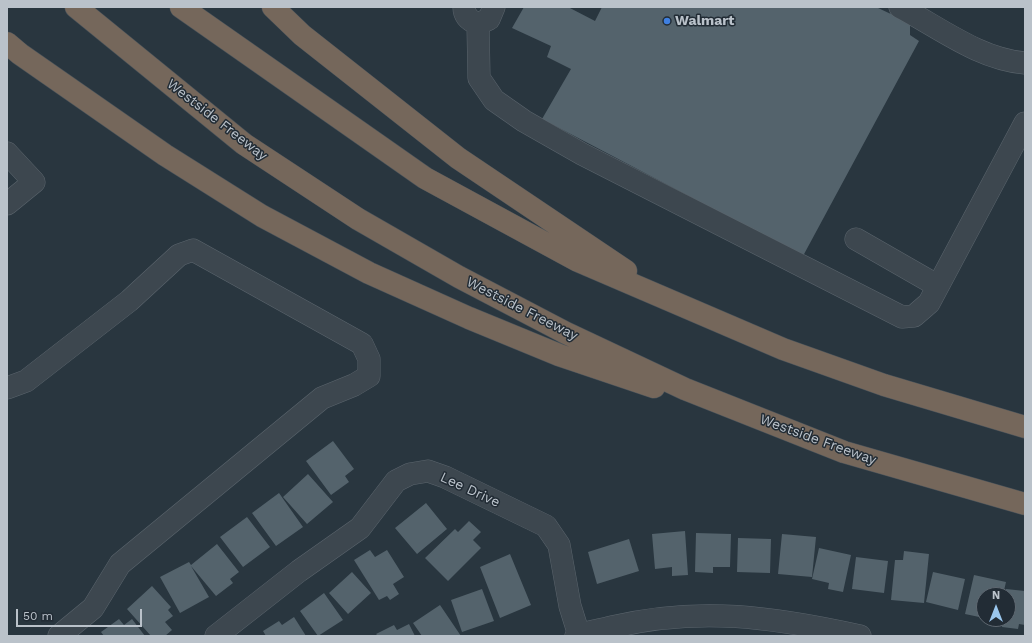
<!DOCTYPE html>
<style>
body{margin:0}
#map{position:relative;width:1032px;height:643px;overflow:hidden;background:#29363f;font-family:"Work Sans",sans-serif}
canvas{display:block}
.frame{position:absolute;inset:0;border:8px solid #bac2ca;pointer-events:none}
.north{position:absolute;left:976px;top:587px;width:40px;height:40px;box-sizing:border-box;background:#222c35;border:1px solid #5f6871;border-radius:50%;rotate:0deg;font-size:11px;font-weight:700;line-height:16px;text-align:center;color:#bac2ca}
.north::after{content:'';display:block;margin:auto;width:14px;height:18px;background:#9ac7ee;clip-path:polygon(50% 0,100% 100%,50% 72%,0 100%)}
.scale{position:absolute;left:16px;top:609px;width:126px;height:18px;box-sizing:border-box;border:2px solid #bac2ca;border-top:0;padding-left:5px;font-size:12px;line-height:14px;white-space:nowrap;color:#bac2ca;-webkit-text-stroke:3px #222c35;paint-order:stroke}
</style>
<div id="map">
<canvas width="1032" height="643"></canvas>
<div class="frame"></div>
<div class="north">N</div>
<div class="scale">50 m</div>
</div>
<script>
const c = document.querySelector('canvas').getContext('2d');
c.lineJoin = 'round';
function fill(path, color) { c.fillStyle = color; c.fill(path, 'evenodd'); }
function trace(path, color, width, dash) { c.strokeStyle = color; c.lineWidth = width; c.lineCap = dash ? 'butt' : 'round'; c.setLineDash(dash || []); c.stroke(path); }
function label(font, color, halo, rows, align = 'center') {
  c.font = font + ' "Work Sans",sans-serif'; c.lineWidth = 3; c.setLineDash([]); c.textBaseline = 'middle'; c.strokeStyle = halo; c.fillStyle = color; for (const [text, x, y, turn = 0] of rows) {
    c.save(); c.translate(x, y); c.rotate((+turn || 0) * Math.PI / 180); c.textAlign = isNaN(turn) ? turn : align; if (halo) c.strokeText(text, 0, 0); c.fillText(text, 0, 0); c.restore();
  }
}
fill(new Path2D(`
 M524,7H568L595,21L602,7H876L910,23V35L919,41L803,256L542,119L571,69L547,57L551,46L512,28Z
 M333,441L354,469L345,476L349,482L331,495L306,461Z
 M308,474L333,502L307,524L283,497Z
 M279,493L303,527L276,546L252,513Z
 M426,503L447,529L417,554L395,528Z
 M247,517L270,547L243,567L220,537Z
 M469,521L481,532L473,540L481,548L448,581L425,558L455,529L458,532Z
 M685,531L688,575L672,576V567L655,569L652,534Z
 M696,533L731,534L730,567H713V573L695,572Z
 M782,534L816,537L812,577L778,574Z
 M738,538L771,539L770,573L737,572Z
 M629,539L639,571L597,584L588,552Z
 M217,544L239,572L230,579L233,583L216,596L191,566L209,597L180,613L160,577L189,562L191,565Z
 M819,548L851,555L843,592L828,589L829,583L812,579Z
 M370,550L375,557L387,550L404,577L393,584L399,594L390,600L387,596L379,600L354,560Z
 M904,551L929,554L924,603L891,600L895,560H903Z
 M510,554L531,605L500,618L480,567Z
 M856,557L888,561L884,593L852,589Z
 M352,572L371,593L348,614L329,593Z
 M933,572L965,579L958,610L926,602Z
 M974,575L1006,582L1003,595H984V618L965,614Z
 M152,586L171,607L168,610L173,616L165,622L172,630L165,636H151L127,609Z
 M482,589L494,621L462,632L451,600Z
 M1006,589L1025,591V625L1019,624L1018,629L1002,627L1003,619H1008Z
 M324,593L343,620L318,636L300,611Z
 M440,605L461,636H422L413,623Z
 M294,617L306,636H266L263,631L279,621L282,625Z
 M119,619L124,625L132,619L145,636H104L101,632Z
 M409,624L415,636H378L376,634L394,625L397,630Z`), '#54636c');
const minor = new Path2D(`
 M464,7C464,16 470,21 478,24L489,19L494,7
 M900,7C940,28 979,59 1025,63
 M478,24L479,78L494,100L524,121L582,154L902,317L914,316L929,303L1025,123
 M7,153L34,182L7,204
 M856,239L938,286
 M7,388L26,381L129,301L179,255L193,250L362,344L369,359V376L354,385L322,398L120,564L93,608L59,636
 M216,636L299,571L360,528L396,481L410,474L428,471L445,477L546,526L559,545L570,606L579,635
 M576,636C587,632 600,630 612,627C700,606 773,617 860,636`);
const highway = new Path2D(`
 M76,7L244,144L358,219L459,277L566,333L685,389L844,452L1025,504
 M181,7L425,178L578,261L783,349L884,385L1025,427
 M273,7L302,35L458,158L626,271
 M7,43L20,54L165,155L262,216L369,273L469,318L559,355L654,387`);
trace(minor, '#5b656d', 23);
trace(highway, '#48525a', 23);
trace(minor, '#3d474f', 22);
trace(highway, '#75675b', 22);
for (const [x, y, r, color] of [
 [667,21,4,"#3f7fe0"]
]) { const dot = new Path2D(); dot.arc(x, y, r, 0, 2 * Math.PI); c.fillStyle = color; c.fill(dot); trace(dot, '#222c35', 1.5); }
label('bold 14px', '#bac2ca', '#222c35', [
 ["Walmart",675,21]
], 'left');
label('14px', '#bac2ca', '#222c35', [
 ["Westside Freeway",217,120,38],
 ["Westside Freeway",522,309,27],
 ["Westside Freeway",818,440,20],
 ["Lee Drive",470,490,25]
]);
</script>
